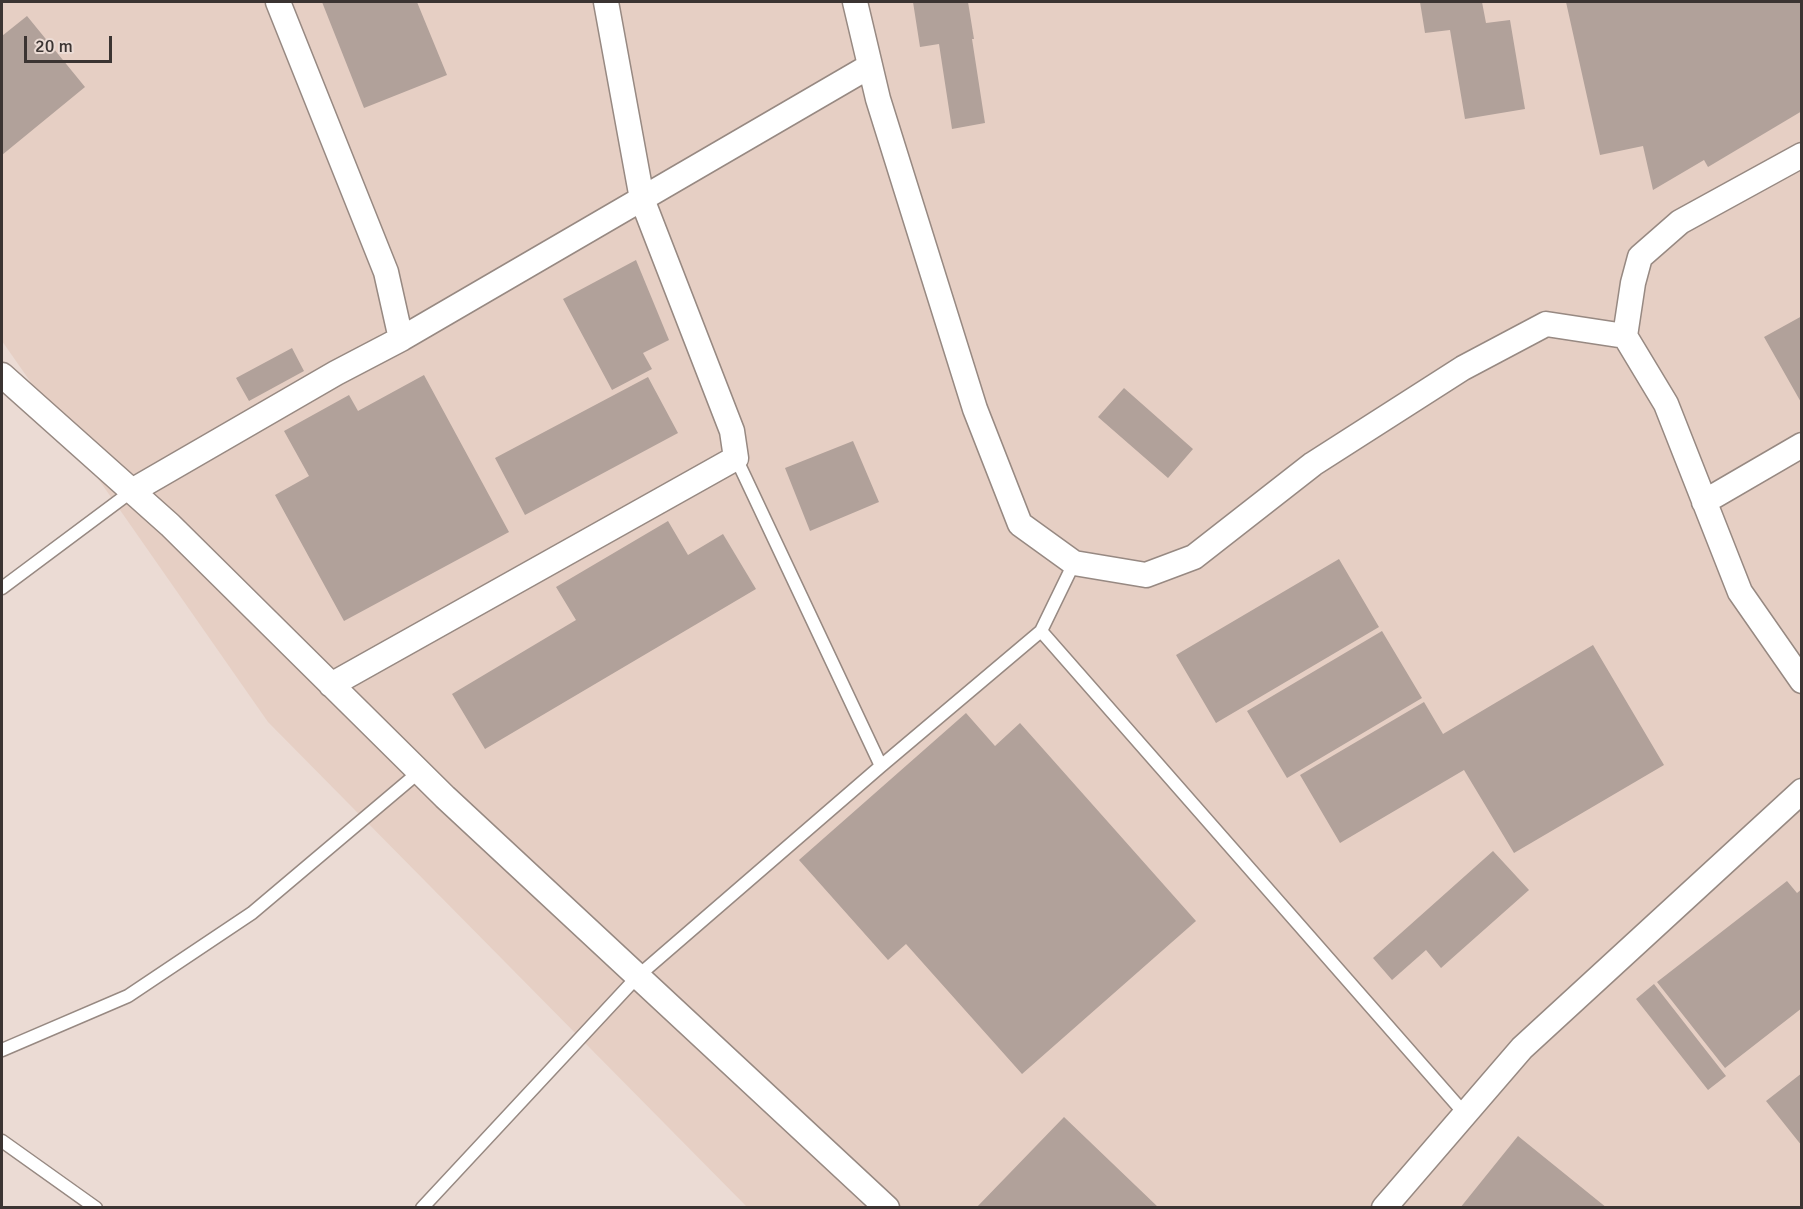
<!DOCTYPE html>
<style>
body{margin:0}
#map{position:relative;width:1803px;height:1209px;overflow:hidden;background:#ebdbd4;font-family:Signika,sans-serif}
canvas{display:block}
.frame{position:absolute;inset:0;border:3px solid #3b3432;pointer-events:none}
.scale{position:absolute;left:24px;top:36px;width:88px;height:27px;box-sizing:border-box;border:3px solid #3b3432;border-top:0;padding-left:8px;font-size:18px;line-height:21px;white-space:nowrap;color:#3b3432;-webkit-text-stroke:4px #ebdbd4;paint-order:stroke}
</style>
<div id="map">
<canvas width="1803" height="1209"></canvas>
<div class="frame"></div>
<div class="scale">20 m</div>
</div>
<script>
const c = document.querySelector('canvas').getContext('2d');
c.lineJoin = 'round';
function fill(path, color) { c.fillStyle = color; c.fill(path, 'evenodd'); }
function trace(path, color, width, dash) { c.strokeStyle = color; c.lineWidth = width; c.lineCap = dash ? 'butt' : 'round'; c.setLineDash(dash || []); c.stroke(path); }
fill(new Path2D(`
 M2,2H1801V1207H747L268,722L2,341Z`), '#e6cfc4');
fill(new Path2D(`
 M322,2H417L447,75L364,108Z
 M913,2H968L974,39H972L985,123L952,129L939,44L920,47Z
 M1420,2H1482L1486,23L1510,20L1525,109L1465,119L1450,30L1425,33Z
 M1566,2H1802V111L1708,167L1704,160L1653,190L1643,146L1600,155Z
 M27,16L85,87L2,155V36Z
 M636,260L669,340L643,353L652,369L612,390L563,299Z
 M1802,316V404L1764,337Z
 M292,348L304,371L249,401L236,378Z
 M424,375L509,532L344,621L275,495L309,476L284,431L349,395L358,411Z
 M648,377L678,433L525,515L495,458Z
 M1124,388L1193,449L1168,478L1098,417Z
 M853,441L879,502L810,531L785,468Z
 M668,521L688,555L723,534L756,589L485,749L452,694L576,620L556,587Z
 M1339,559L1379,627L1216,723L1176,655Z
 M1382,631L1422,698L1287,778L1247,711Z
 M1593,645L1664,765L1514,853L1464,770L1340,843L1300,775L1424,702L1443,734Z
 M966,713L995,746L1020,723L1196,921L1022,1074L906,944L888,960L799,860Z
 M1493,851L1529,890L1441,968L1426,950L1392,980L1373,958Z
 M1787,881L1797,893L1802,889V1008L1725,1068L1657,982Z
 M1654,984L1726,1076L1708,1090L1636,999Z
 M1802,1073V1146L1766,1101Z
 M1064,1117L1159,1208H976Z
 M1518,1136L1607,1208H1460Z`), '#b1a19a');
const lane = new Path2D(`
 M736,458L881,766
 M2,588L132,491
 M1041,631L1465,1114
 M2,1050L128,996L252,913L419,772
 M2,1141L96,1208
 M422,1208L638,976L881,766L1041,631L1074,563`);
const street = new Path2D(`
 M278,2L386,272L401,339
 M855,2L878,99L975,409L1020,524L1074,563L1146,575L1194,557L1313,464L1463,368L1546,324L1625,336L1666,404L1740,592L1802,681
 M1625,336L1633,283L1640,257L1680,222L1802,155
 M2,375L170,525L445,797L887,1208
 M132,491L336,373L401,339L870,66
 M1704,502L1802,445
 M331,685L736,458L732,431L642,199L606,2
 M1384,1208L1522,1048L1802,791`);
trace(lane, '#978982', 15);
trace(street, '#978982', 27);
trace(lane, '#fff', 12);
trace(street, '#fff', 24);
</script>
